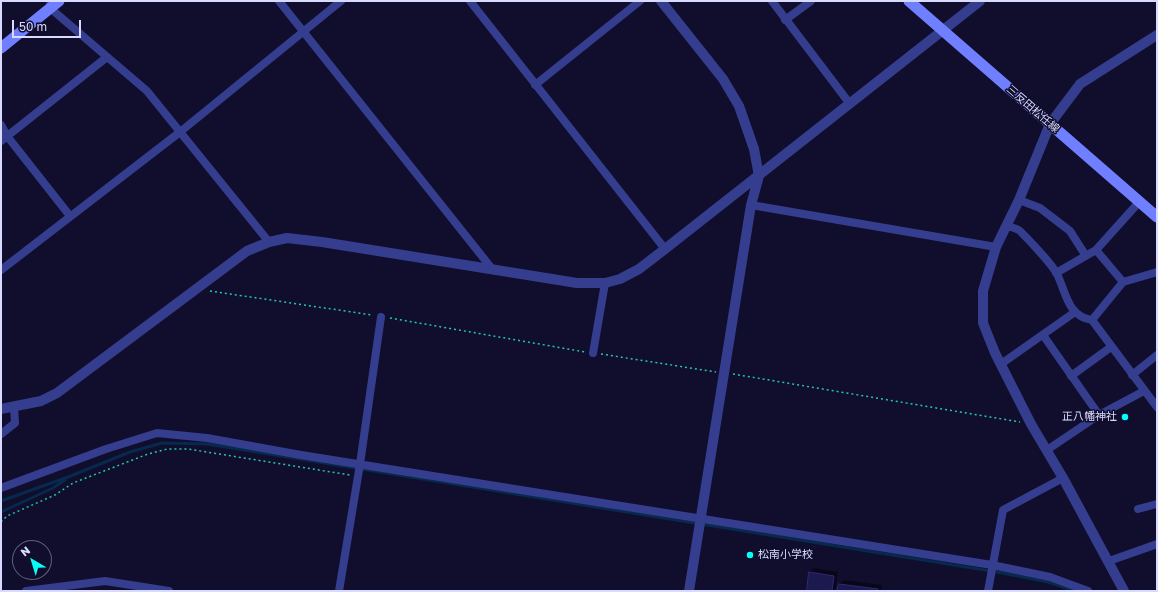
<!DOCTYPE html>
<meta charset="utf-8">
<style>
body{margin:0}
#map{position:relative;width:1158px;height:592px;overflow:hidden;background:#100e2c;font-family:"Golos Text",sans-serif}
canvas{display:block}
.frame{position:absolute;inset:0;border:2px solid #d9daff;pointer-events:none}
.north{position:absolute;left:12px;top:540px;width:40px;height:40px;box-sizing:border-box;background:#100e2c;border:1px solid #606080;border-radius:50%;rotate:322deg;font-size:11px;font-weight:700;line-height:16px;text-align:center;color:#d9daff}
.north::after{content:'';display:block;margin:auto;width:14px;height:18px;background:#05fff8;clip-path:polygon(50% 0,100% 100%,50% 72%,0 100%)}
.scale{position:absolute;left:12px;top:20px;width:69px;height:18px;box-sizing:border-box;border:2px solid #d9daff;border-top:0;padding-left:5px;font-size:12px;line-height:14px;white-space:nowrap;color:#d9daff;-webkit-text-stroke:3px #100e2c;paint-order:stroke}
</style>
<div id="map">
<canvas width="1158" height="592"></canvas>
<div class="frame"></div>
<div class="north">N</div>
<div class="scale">50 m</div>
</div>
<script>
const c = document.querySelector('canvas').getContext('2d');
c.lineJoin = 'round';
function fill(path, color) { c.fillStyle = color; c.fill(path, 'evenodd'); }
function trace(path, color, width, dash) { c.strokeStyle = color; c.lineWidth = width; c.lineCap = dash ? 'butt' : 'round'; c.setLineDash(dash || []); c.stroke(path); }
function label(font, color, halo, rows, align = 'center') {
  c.font = font + ' "Golos Text","Noto Sans JP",sans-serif'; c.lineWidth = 3; c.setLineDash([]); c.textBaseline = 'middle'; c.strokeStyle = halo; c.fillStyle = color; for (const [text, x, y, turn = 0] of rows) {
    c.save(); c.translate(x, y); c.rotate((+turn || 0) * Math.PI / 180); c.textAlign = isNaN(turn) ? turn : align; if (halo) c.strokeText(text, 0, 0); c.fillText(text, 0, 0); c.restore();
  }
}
fill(new Path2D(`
 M814,568L838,572L835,591H808L810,572Z
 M844,580L882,585L881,591H838L839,584Z`), '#0007');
trace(new Path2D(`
 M1,501L68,477L130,452L162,443L207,444L997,572L1048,582L1075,591
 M1,512L53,488L65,480`), '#06294d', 3);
const building = new Path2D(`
 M809,572L834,576L832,591H807Z
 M839,584L878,589V591H837Z`);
fill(building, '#1c194e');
trace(building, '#2e287d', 1);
trace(new Path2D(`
 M210,291L372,315
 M390,318L585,352
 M601,354L716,372
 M733,374L1020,422
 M1,522L7,516L55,495L73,483L148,454L167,449H188L350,475`), '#24c7a9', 1.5, [2, 3]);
trace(new Path2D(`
 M279,1L493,270
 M470,1L665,249
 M772,1L850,104
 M50,4V8L147,91L269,242
 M785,20L811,1
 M535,85L640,1
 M1,125L7,136L70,216
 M1,141L107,57
 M1019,200L1040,208L1070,231L1086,256
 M751,205L996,247
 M1006,226C1010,227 1017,228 1020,231C1028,239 1052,264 1057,274C1066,292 1067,316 1092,320L1157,407
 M1096,250L1123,282
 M1,270L180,132L341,1
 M1056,273L1096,250L1140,201
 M1092,320L1123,282L1157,272
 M1043,335L1099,415
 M593,353L605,283
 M1001,364L1075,312
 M1132,375L1157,355
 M1071,376L1111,347
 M1,434L15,423L14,407
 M1047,450L1099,415L1144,391
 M1,488L106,449L157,433L207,438L301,455L992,565L1050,577L1088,591
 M1138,509L1157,504
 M1109,561L1157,544
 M26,591L105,581L169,591
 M339,591L360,464L381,317
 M988,591L1003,510L1063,478`), '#353d8f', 8);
trace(new Path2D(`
 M661,1L723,79L739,106L754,149L759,176L751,205L689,591
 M1,409L41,401L57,393L247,251L269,242L287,238L322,242L577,283H605L620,279L639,269L665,249L980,1
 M1124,591L1063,478L1031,424L995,353L983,323V291L996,247L1019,200L1050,124L1080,84L1157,35`), '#353d8f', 10);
trace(new Path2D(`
 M909,1L1157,217
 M1,48L59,1`), '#707fff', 11);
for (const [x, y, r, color] of [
 [1125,417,4,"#05fff8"],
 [750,555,4,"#05fff8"]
]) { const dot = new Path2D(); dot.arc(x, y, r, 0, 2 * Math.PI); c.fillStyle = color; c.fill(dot); trace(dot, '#100e2c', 1.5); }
label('11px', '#d9daff', '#100e2c', [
 ["三反田松任線",1033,109,41]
]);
label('11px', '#d9daff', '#100e2c', [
 ["正八幡神社",1117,417],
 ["松南小学校",758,555,"left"]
], 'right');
</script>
